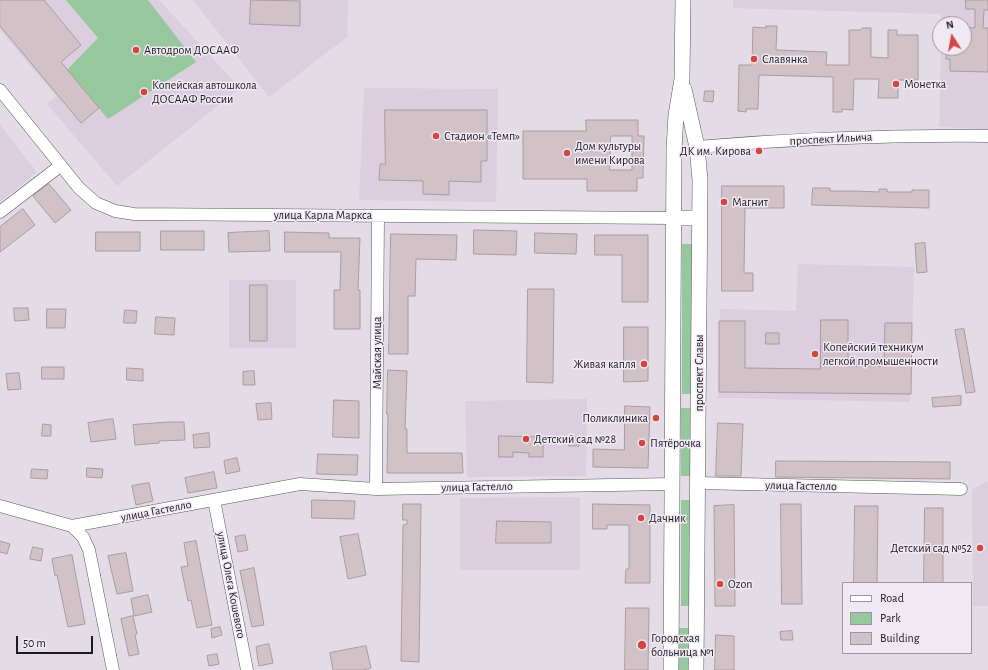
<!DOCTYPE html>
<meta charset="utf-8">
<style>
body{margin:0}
#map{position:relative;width:988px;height:670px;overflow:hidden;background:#e3dbe6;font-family:"Alegreya Sans",sans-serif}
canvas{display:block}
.legend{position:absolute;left:842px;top:582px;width:130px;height:72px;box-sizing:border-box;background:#f0e9f4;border:1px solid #9c979f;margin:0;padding:5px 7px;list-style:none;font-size:12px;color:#1e1b1f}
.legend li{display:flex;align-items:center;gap:8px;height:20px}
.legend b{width:20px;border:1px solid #9c979f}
.north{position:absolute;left:932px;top:16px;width:40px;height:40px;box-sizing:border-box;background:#f0e9f4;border:1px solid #9c979f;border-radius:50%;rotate:349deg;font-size:11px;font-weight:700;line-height:16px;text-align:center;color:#1e1b1f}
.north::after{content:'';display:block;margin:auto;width:14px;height:18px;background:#d4453e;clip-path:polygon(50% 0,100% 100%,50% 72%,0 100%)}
.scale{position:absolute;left:16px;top:636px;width:77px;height:18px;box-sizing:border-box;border:2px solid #1e1b1f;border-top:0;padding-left:5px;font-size:12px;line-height:14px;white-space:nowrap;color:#1e1b1f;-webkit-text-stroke:3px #f0e9f4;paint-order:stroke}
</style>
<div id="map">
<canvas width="988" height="670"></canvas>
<ul class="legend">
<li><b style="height:5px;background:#fff"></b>Road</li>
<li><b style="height:11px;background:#97c79c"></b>Park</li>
<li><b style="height:11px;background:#d0c2c6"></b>Building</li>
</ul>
<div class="north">N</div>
<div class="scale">50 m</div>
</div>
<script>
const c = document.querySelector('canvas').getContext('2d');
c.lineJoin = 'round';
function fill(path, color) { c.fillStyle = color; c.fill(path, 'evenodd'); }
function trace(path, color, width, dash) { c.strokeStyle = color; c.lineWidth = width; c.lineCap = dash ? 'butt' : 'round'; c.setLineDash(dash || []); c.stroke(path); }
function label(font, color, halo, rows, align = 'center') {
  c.font = font + ' "Alegreya Sans",sans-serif'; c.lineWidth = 3; c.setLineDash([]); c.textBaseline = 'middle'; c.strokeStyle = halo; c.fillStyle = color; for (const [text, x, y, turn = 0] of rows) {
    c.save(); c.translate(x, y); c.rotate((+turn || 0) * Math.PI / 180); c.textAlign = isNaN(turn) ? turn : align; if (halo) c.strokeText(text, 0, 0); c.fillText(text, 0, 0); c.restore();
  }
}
fill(new Path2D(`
 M0,0H159L240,88L117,186L47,104L56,96L0,30Z
 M193,0H348L347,37L269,97Z
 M733,0H988V129L939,127L941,48H964V24H941V14L733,8Z
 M364,88L498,89L496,202L359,200Z
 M0,125L37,172L0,202Z
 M798,264L914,267L910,402L718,398L720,309L796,311Z
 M229,280H296V348H229Z
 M587,399L586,476L467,477L465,401Z
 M988,481V606H973L972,490Z
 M580,497V570H460V498Z`), '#dacedf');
fill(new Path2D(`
 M66,0H148L196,62L108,119L67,70L98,38Z
 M682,244H695V394H682Z
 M681,408H693V476H681Z
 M681,500H693V606H681Z
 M679,628H691V670H679Z`), '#97c79c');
const building = new Path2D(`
 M0,0H44L81,45L61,62L99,108L81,123L0,26Z
 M251,0L300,1V26L250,24Z
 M966,0H988V10H984L983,28H988V72L950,71V59H946L947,48H964V27L975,28V9H966Z
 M766,26H777L776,50L827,52L826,65H849V30H861L862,28H871V57L888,58V30H897V35H918V80H898V98H878L879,79H854L853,110L842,109V112H833V77L759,75L758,109H746V112L738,111L739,65H752L753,27L766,28Z
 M705,91H714L713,102L704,101Z
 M385,110H487V161H481V182L449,181V195L423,194V181L379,180L380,164H385Z
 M586,120H638V136H644L643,178H637V191H587V179H523V131H586ZM611,136H632V170H610Z
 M49,184L71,210L55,223L33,196Z
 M722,186H784V208H745L744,273H753V291H722Z
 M813,188H830V191H855L879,192V189H887V192H912V190H929V208L812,205Z
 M23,209L35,225L0,252V227Z
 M474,230L517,231L516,255L474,254Z
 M161,231H204V250H161Z
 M269,231L270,251L229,252L228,233Z
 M96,232H140V251H96Z
 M285,232L329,233V238H360L358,290H360V329H334V290H340L341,252H285Z
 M535,233L577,234L576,254L535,253Z
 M391,234L457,235L456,260L416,259L415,296H408V354H389Z
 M595,235H648V302H622V255H595Z
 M925,243L927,272L917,273L915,244Z
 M250,285H267V341H250Z
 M528,289H554L553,383L527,382Z
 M14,308H28L29,320L15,321Z
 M47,309H66L65,328H47Z
 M125,310L137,311L136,323H124Z
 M156,317L175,318L174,335L155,334Z
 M821,320H848V366H884L885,323H912L911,394L719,392V321H745V368L820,369Z
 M624,327H648V381L624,382Z
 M964,329L975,392L966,393L955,330Z
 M766,333H779V344H766Z
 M42,367H64V379H42Z
 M127,368L143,369V381L127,380Z
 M388,370L407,371L405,429H407V453H462L463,473H387L388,414H387Z
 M254,371L255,385H243V372Z
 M19,373L21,389L8,390L6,374Z
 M961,396V405L933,407L932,398Z
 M334,400L359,401V438L333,437Z
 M271,403L272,419L258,420L256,404Z
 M625,406L650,407L648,468L593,467V449L624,450Z
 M113,419L116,439L91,442L88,423Z
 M169,422H184L185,440L159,441V443L135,445L133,425Z
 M718,423L743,424L741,476H716Z
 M43,424L51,425V436H42Z
 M209,433L210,447L194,448L193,435Z
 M499,436L543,437V457H529V453L513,452V457H499Z
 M569,437H579V446H569Z
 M318,454L358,455L357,475L317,474Z
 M237,458L240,471L226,474L224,461Z
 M776,461L950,462V479L776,477Z
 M87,468L103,469L102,478L87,477Z
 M32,469L48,470L47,479L31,478Z
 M214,472L217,488L188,493L185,478Z
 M149,483L153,501L136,505L132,486Z
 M312,500L355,501L354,519L312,518Z
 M403,504H421L419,662L401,661L403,525L407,524V520H403Z
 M593,504L650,505V583H625L626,569H629V525H607V529H593Z
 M781,504H801L802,604H782Z
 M734,505L735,606H715L714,506Z
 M855,506H878L877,583H854Z
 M925,508H943V583H924Z
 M497,521L551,522V543H496Z
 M358,534L366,575L348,579L340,537Z
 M245,535L248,550L238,552L235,537Z
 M0,541L10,544L7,554L0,552Z
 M196,541L212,625L197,628L191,600L188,601L181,567L188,566L184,543Z
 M33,547L43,549L41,561L30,559Z
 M126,553L133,591L117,594L108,556Z
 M72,555L85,624L68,627L57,575L55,576L52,559Z
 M254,568L264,625L252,627L240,571Z
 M148,595L152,612L134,616L131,599Z
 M626,608H649L648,670H625Z
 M133,616L137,634L135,635L139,654L129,656L121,619Z
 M220,627L222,635L212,638L211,629Z
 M792,631L793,640H781L780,632Z
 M716,635L734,636V670H715Z
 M269,644L273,663L259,666L256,647Z
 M366,646L371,668L363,670H333L330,653Z
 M217,654L219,664L209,666L207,656Z`);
fill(building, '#d0c2c6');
trace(building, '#aa9ca0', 1);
const minor = new Path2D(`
 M0,90L79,188L96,203L115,211L134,214L673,218
 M697,147C793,139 891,135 988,136
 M0,212L60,166
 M698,483L961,489
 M376,489L378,216
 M214,500L247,670
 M0,506L72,526L300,484L376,489L672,484
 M72,526L83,537L89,550L113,670`);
const major = new Path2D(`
 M684,89L697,147L700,180L696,670
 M673,218H700
 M671,670L674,149L676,115L682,79L683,0`);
trace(minor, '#5a535c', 13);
trace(major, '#5a535c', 16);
trace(minor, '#fff', 12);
trace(major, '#fff', 15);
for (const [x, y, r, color] of [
 [136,50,4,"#d4453e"],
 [754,59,4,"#d4453e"],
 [896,84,4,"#d4453e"],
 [144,92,4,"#d4453e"],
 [436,136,4,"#d4453e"],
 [759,151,4,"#d4453e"],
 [567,153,4,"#d4453e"],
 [724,202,4,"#d4453e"],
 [815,354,4,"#d4453e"],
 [644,364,4,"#d4453e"],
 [656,418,4,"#d4453e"],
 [526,439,4,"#d4453e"],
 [642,443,4,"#d4453e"],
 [641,518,4,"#d4453e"],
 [980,548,4,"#d4453e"],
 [720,584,4,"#d4453e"],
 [642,645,5,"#d4453e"]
]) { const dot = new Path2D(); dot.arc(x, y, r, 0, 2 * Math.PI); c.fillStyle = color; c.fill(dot); trace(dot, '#f0e9f4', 1.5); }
label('12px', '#1e1b1f', '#f0e9f4', [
 ["Автодром ДОСААФ",144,50],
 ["Славянка",762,59],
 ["Монетка",904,84],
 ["Копейская автошкола",152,85],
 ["ДОСААФ России",152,99],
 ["Стадион «Темп»",444,136],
 ["Дом культуры",575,146],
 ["имени Кирова",575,160],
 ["ДК им. Кирова",751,151,"right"],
 ["Магнит",732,202],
 ["Копейский техникум",823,347],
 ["легкой промышенности",823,361],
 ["Живая капля",636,364,"right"],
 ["Поликлиника",648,418,"right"],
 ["Детский сад №28",534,439],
 ["Пятёрочка",650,443],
 ["Дачник",649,518],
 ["Детский сад №52",972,548,"right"],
 ["Ozon",728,584],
 ["Городская",651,638],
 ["больница №1",651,652]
], 'left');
label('12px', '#1e1b1f', '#f0e9f4', [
 ["проспект Ильича",831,139,-3],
 ["улица Карла Маркса",323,215],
 ["Майская улица",377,353,-90],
 ["проспект Славы",699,373,-90],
 ["улица Гастелло",801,486,1],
 ["улица Гастелло",477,487,-1],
 ["улица Гастелло",156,511,-11],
 ["улица Олега Кошевого",231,585,79]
]);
</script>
